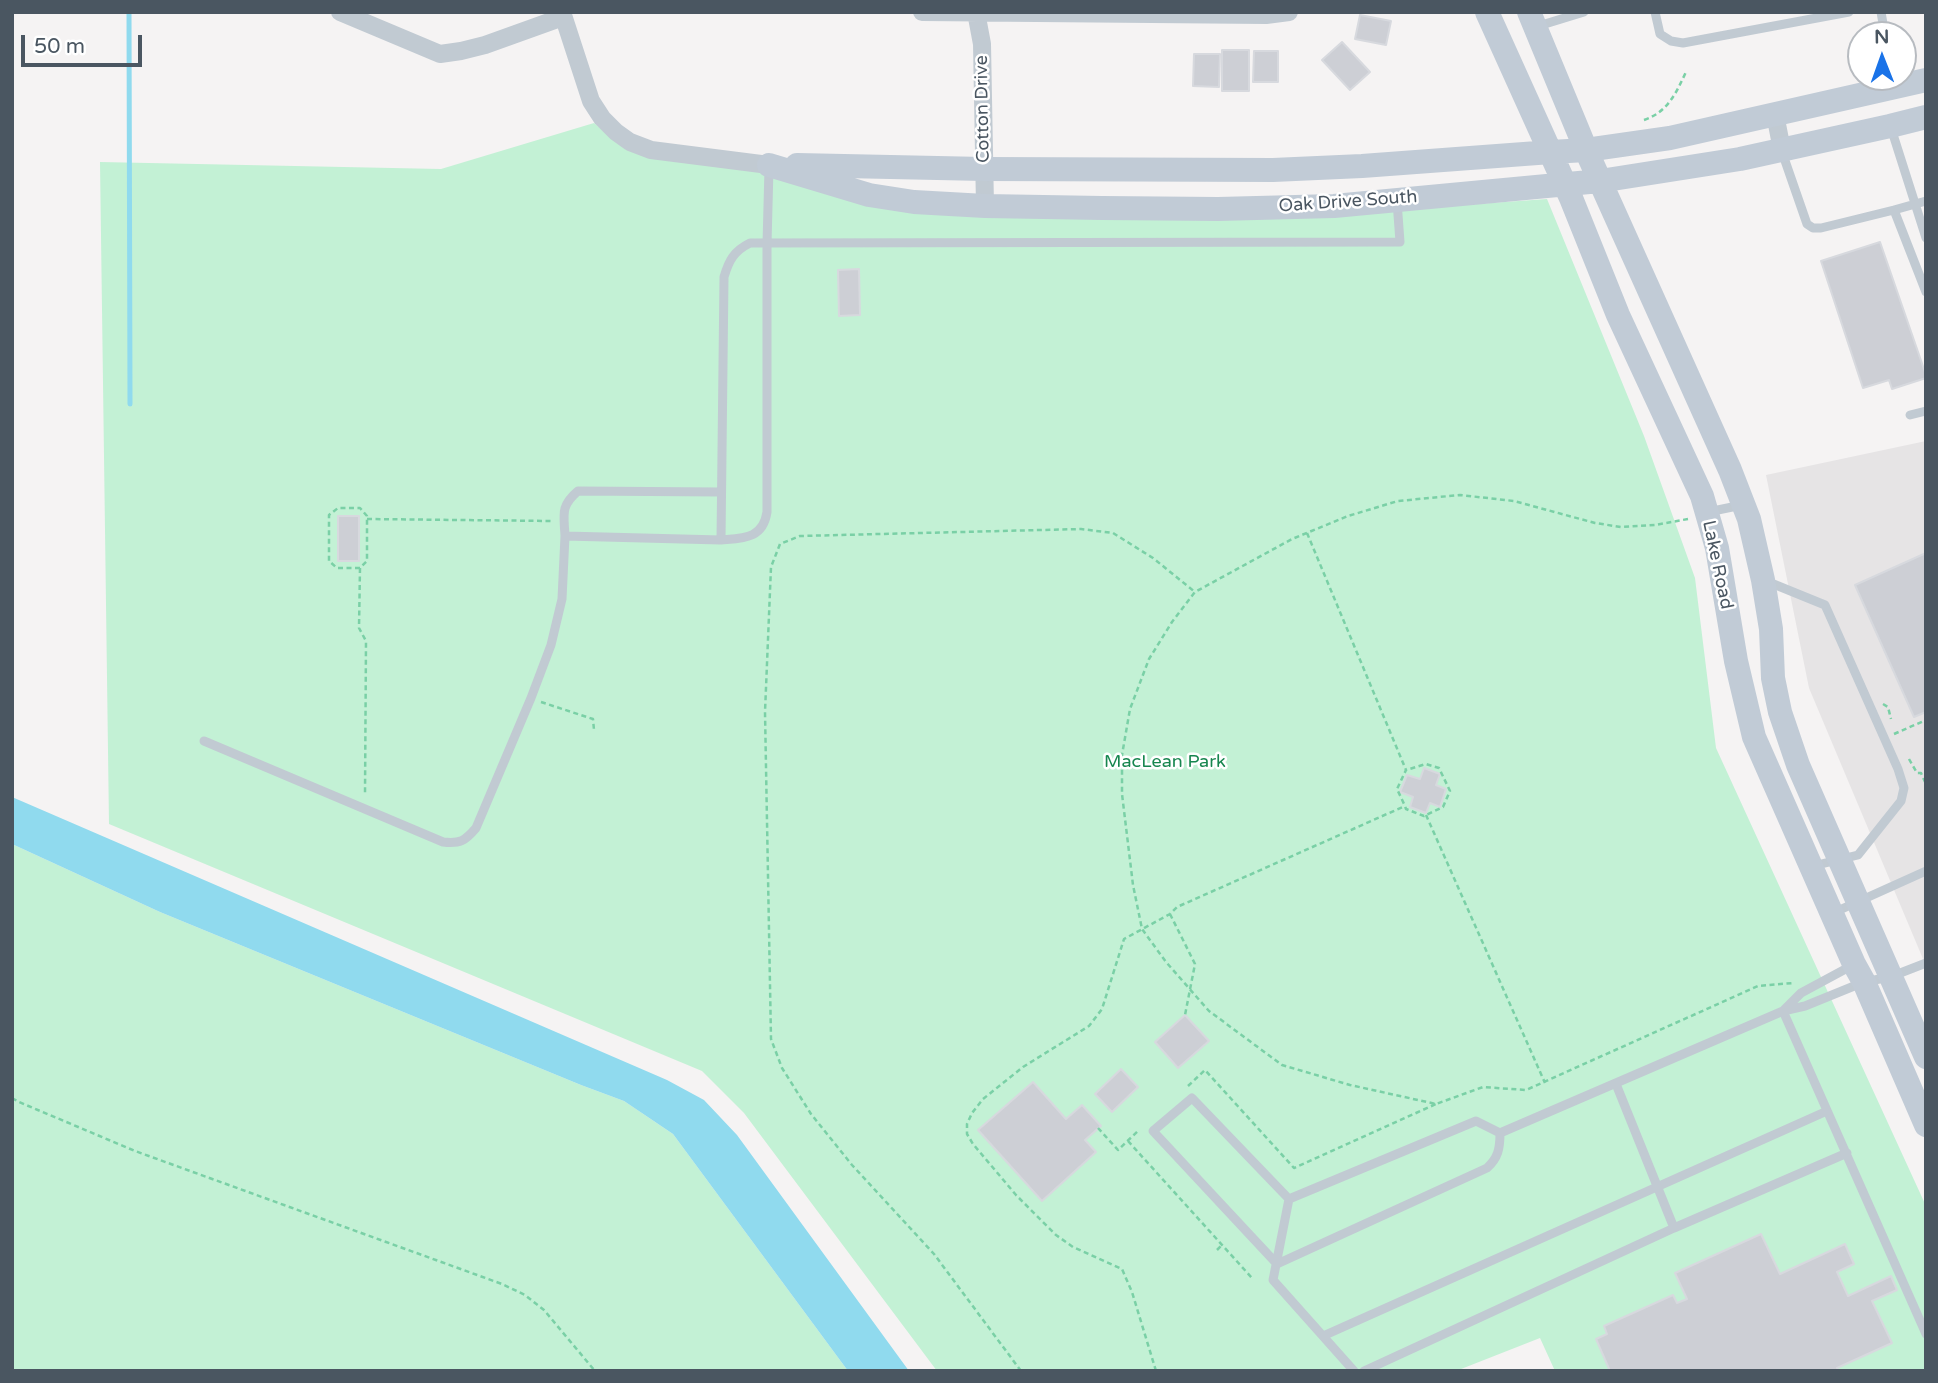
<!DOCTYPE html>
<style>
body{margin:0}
#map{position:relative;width:1938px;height:1383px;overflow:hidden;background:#f5f3f3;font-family:"Varela Round",sans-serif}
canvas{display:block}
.frame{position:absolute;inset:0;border:14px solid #4a5661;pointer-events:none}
.north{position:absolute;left:1847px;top:21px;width:70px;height:70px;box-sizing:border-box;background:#fff;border:2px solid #b7bbc0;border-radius:50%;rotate:359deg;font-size:19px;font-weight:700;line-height:28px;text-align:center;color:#4a5661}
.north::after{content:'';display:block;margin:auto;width:24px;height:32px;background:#1a73e8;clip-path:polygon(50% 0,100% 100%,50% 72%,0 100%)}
.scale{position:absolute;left:21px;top:35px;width:121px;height:32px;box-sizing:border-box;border:4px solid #4a5661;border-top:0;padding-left:9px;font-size:21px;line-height:24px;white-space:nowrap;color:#4a5661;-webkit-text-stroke:5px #fff;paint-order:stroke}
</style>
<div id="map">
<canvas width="1938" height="1383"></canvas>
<div class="frame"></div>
<div class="north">N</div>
<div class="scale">50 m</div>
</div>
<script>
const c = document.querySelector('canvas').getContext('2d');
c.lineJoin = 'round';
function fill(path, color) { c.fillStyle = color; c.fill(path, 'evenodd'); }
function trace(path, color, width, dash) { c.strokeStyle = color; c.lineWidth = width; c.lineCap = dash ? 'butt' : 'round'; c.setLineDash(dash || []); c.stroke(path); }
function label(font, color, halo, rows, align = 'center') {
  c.font = font + ' "Varela Round",sans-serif'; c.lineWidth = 5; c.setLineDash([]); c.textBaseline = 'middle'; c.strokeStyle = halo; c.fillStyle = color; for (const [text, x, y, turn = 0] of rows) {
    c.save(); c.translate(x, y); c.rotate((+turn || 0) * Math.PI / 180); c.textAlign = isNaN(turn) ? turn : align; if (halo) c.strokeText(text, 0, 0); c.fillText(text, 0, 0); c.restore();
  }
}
fill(new Path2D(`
 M1926,441V966L1809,688L1766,475Z`), '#e6e4e5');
fill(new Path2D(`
 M594,123L621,145L750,170L879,201L1350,213L1547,199L1644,436L1695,578L1716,748L1926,1206V1371H1555L1540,1338L1456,1371H937L744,1113L702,1071L109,824L100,162L441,169Z
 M12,844L160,912L581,1085L624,1101L673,1134L848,1371H12Z`), '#c3f1d5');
fill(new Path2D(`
 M12,797L667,1080L704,1100L737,1135L909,1371H848L673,1134L624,1101L581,1085L160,912L12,844Z`), '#90daee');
trace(new Path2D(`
 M129,12L130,404`), '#90daee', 5);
const building = new Path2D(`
 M1360,15L1391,21L1386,45L1355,39Z
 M1342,42L1370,72L1350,90L1322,60Z
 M1222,50H1249V91H1222Z
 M1254,51H1278V82H1253Z
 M1194,54H1220L1219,87L1193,86Z
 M1880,242L1926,375V378L1892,389L1889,380L1863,388L1821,261Z
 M859,269L860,315L839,316L838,270Z
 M338,516H359V561H338Z
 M1926,553V712L1914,717L1855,585Z
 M1424,768L1440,774L1436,785L1446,789L1440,807L1430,803L1426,813L1410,807L1413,797L1400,792L1407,775L1420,779Z
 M1185,1015L1209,1041L1178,1068L1155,1042Z
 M1121,1069L1138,1087L1112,1112L1095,1094Z
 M1033,1082L1066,1119L1082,1105L1101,1126L1085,1140L1096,1152L1042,1201L978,1130Z
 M1761,1234L1780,1274L1845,1244L1854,1264L1837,1272L1848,1296L1891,1276L1897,1290L1872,1301L1892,1343L1837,1368L1839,1371H1610L1596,1339L1607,1334L1604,1326L1673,1295L1677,1303L1687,1299L1675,1273Z`);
fill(building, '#cdcfd5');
trace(building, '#d7d9de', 2);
trace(new Path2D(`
 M1644,120C1668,112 1676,93 1686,72
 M367,519L553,521
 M1688,519L1655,525L1621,527L1595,523L1514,501L1460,495L1398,501L1348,516L1292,539L1195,592L1172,622L1149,659L1130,709L1122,755V794L1133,885L1142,929L1166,962L1209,1011L1282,1065L1350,1085L1436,1104L1483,1087L1526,1090L1758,986L1793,983
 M1307,533L1406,770L1397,789L1405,806L1406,809L1424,816L1443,807L1450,791L1439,768L1426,764L1406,770
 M360,568H337L329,561V515L338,508H360L367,516V561L360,568L359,628L366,641L365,795
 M541,702L593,719L594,730
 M1883,704L1888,707L1891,719
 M1894,734L1926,720
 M1909,759L1917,773H1921L1926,784
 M1426,815L1545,1083
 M1170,914L1195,964L1185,1015
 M1188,1086L1205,1070L1294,1168L1436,1104
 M12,1098L19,1102L135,1151L502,1284L525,1295L544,1310L595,1371
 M1098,1128L1118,1150L1139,1130
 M1128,1141L1252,1278
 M1217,1250L1222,1245
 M1021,1371L934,1254L852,1165L811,1114L782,1068L771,1039L765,712L771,567L780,544L800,536L1081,529L1113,533L1153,558L1195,592
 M1156,1371L1132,1292L1122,1269L1073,1247L1056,1235L1016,1195L973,1144L967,1134V1124L972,1113L983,1099L1023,1067L1089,1026L1102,1009L1124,939L1170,914L1177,907L1405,806`), '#7ad0a6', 2.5, [5, 3.5]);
trace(new Path2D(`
 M1655,12L1660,34L1671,41L1683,43L1849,12
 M1881,12L1885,35
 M1535,27L1584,12
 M1891,128L1926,238
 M1782,152L1807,224L1813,228H1821L1894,210
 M1926,201L1894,210L1926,292
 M1910,415L1926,411
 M1708,512L1742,505
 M565,536C564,515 560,506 578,491L720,492
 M721,540C743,538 763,539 767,512V244L769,168
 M1766,581L1825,605L1898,769L1904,788L1901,801L1858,855L1813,866
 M204,741L443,842C460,844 465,841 476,828L531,698L551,645L562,599L565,536L721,540L724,277C729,260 734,251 750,243L1400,242L1397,201
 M1835,912L1926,871
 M1926,963L1890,977L1864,982L1805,1006L1783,1011L1926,1334
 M1616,1084L1674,1228
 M1500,1133C1500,1149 1498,1158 1487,1168L1277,1264L1153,1131L1192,1098L1289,1199L1476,1121L1500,1133L1783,1011L1801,993L1853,965
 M1289,1199L1273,1280L1354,1371
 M1323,1336L1827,1111
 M1364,1371L1674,1228L1847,1153`), '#c1cad2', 9);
trace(new Path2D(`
 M340,12L440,54L461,51L485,45L563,17
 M562,12L591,101L602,118L616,132L630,142L651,150L769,165
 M922,12L1266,15L1289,12
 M976,12L982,44L985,206
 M1775,114L1782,150`), '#c1cad2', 18);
trace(new Path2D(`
 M1487,12L1571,198L1618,315L1702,496L1717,548L1736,661L1754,737L1854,964L1864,982L1926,1125
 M1529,12L1586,150L1730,470L1749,519L1763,580L1771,629L1773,678L1780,712L1798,765L1926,1057
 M769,165L869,195L914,202L985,206L1102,208L1218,209L1334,206L1600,181L1740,159L1890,126L1926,117
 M797,165L984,169L1273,170L1362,166L1551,152L1586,150L1670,138L1926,80`), '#c1cbd6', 24);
label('18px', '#4a5661', '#fff', [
 ["Cotton Drive",983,109,-91],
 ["Oak Drive South",1348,202,-4],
 ["Lake Road",1717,565,78]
]);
label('18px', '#17864f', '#fff', [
 ["MacLean Park",1165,762]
]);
</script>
